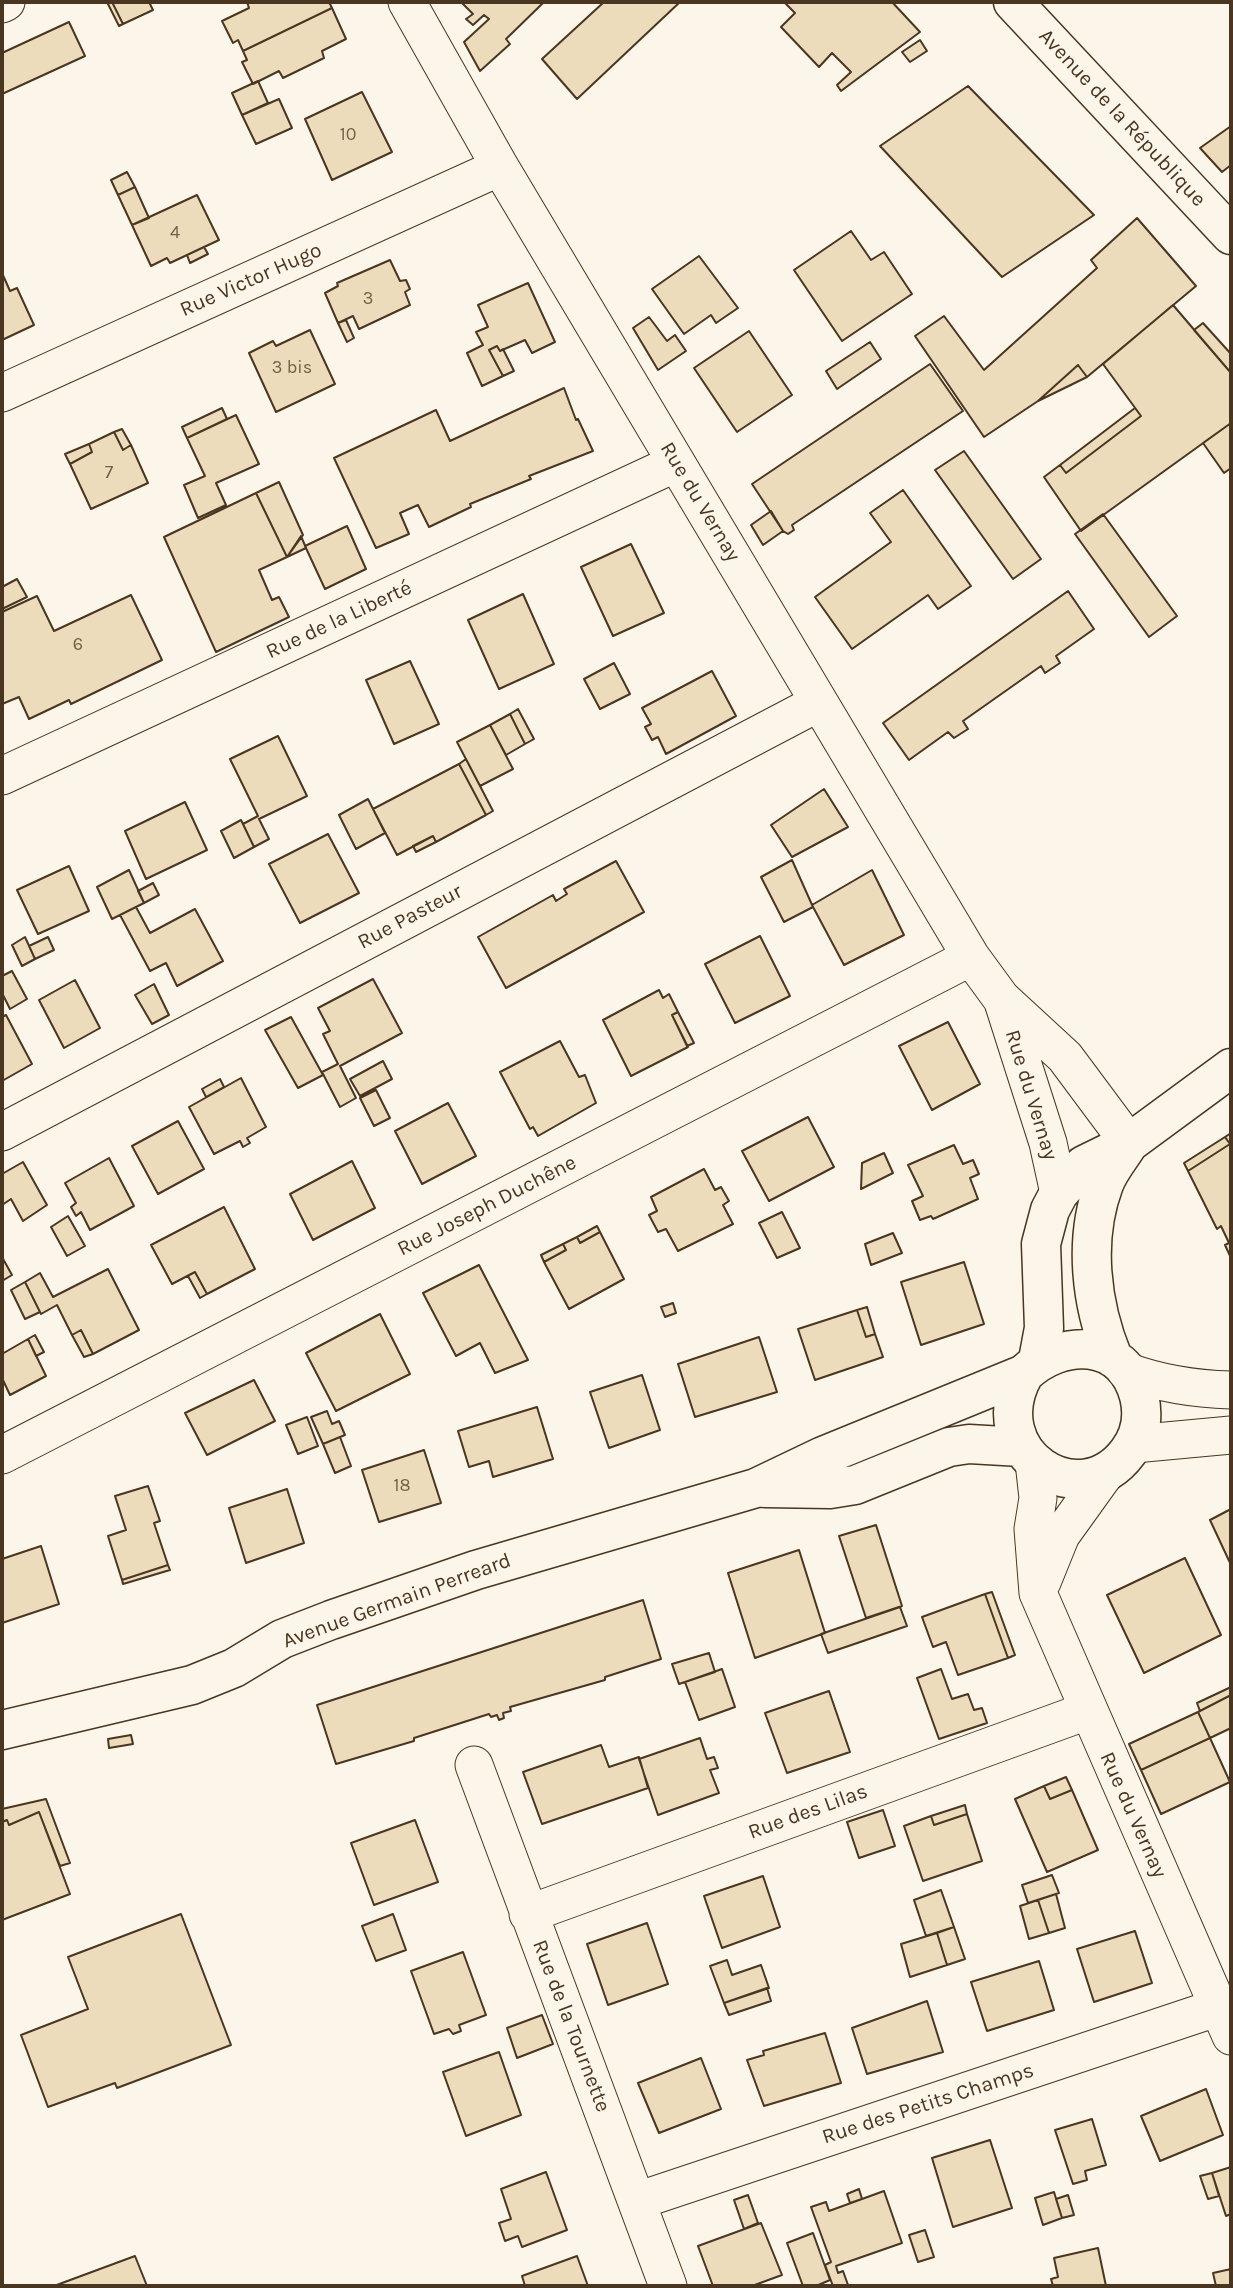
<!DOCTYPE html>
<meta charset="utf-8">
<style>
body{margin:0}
#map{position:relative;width:1233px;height:2288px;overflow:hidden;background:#fbf6e9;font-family:Karla,sans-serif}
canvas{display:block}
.frame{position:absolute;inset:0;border:4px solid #4a3520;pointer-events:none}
</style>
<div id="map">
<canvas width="1233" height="2288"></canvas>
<div class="frame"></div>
</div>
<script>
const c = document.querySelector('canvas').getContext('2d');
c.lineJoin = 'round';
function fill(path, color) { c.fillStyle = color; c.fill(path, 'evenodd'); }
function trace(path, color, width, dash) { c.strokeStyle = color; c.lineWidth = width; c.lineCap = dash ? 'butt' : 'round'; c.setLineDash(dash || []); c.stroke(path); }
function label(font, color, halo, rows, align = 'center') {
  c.font = font + ' Karla,sans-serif'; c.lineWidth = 5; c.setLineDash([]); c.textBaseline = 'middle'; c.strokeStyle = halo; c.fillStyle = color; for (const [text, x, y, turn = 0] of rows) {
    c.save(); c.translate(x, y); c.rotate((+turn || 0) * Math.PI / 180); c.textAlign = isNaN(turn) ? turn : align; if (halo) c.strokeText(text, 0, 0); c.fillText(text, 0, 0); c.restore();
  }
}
const building = new Path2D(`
 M107,2H112L123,24L119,26Z
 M112,2H149L153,10L123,24Z
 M247,2H329L332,8L243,51L238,40L233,43L222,21L249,8Z
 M461,2H544L506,39L510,44L480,71L464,42L489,19L484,15L473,25L466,19L473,14Z
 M604,2H680L577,99L542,59Z
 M784,2H892L920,32L841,91L837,85L851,72L832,53L819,67L781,27L795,13Z
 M332,8L346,39L322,51L324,58L283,78L279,71L253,84L242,62L247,60L243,51Z
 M69,22L85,56L2,94V53Z
 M920,40L927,51L910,62L902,52Z
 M258,81L268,103L242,115L232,93Z
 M968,86L1094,215L1002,277L880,146Z
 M362,92L392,152L332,180L305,119Z
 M279,99L292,128L256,144L242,115Z
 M1231,126V165L1222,172L1200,148Z
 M127,172L135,187L118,195L111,180Z
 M135,187L149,218L132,225L118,195Z
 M197,195L219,240L170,263L167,258L151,266L132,225Z
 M1137,218L1196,286L1087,377L1078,365L1038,401L984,437L915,336L944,316L984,370L1097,268L1091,260Z
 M851,231L871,260L884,252L912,294L842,341L794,270Z
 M204,247L208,254L190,263L187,255Z
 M699,256L738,308L716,323L711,315L684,334L652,289Z
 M390,260L400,281L406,280L410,289L405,292L410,305L359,329L353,316L338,323L325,293L338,286L337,283Z
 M2,273L10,291L17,288L34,325L2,340Z
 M528,283L555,342L532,353L525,340L500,351L497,346L489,350L503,376L482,386L467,353L483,345L476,332L488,327L478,305Z
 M1173,305L1231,373V423L1081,531L1044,477L1060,465L1066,473L1141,416L1103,364Z
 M649,317L667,341L675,335L686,351L658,370L633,328Z
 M346,320L354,338L347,342L338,323Z
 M1203,323L1231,354V373L1194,330Z
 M310,330L335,384L276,412L249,353L273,341L276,346Z
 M749,331L792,395L737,432L694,368Z
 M870,342L881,359L837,389L826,371Z
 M497,346L500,351L503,349L514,371L503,376L489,350Z
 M930,364L963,411L792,525L794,530L788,534L783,531L752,484Z
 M1078,365L1087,377L1038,401Z
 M564,388L576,420L578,419L593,451L529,476L531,479L470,504L471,507L429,527L418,505L400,513L409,534L376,548L334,458L436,410L450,441Z
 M222,408L227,419L187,438L182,427Z
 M1135,408L1141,416L1066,473L1060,465Z
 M236,415L259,464L216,483L226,505L198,518L184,485L205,476L187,438Z
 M1231,423V468L1224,473L1203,443Z
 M122,429L131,445L123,450L114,432Z
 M114,432L123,450L131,445L148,483L91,509L70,464L92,452L89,444Z
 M89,444L92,452L70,464L65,454Z
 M964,451L1041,559L1013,579L935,470Z
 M279,482L303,535L287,557L256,493Z
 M903,490L971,586L938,609L928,595L852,649L815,597L891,542L870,513Z
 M256,493L287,557L259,570L272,600L279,597L289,617L216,652L164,537Z
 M771,511L783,531L763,545L751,525Z
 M1103,514L1177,616L1149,637L1075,534Z
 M347,526L366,569L325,589L305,546Z
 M301,536L306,548L287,557Z
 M631,544L664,613L613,636L581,567Z
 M17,579L27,597L2,609V587Z
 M1068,591L1094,629L1056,656L1060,663L1045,673L1041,666L963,721L968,729L954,738L948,732L909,760L883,723Z
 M523,594L554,664L499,689L468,620Z
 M131,595L162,660L71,704L69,700L29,719L19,697L2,704V612L37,596L54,631Z
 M410,661L439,724L394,744L366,680Z
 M614,663L630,694L600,709L584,679Z
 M712,671L736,716L666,754L658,737L652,740L645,727L651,724L642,708Z
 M518,709L534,739L525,744L510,714Z
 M510,714L525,744L506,755L490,725Z
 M490,725L513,769L480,786L457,742Z
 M278,736L307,796L259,819L269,839L254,847L243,824L258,816L230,759Z
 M466,759L493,811L486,815L459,764Z
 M459,764L486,815L436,842L433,836L397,855L373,809Z
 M824,789L848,827L792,857L771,825Z
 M368,799L385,833L356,849L339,815Z
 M185,802L207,850L146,879L125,831Z
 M241,820L254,847L234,858L221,831Z
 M328,834L359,893L300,923L269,864Z
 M433,836L436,842L416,852L413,846Z
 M792,860L813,907L784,922L761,877Z
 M616,861L644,912L506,988L478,937L553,895L556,901L567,894L564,889Z
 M69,866L89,911L38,934L17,890Z
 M129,870L144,903L112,919L97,887Z
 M872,870L904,935L844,965L812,905Z
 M153,883L159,895L144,903L138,891Z
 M136,907L150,933L195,909L223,961L177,986L166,963L150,971L120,915Z
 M760,936L790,996L735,1023L705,964Z
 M25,937L35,959L22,966L12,945Z
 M48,937L54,950L35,959L29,946Z
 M12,971L27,999L10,1009L2,993V976Z
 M373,979L402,1033L340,1066L356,1098L340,1107L322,1072L338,1064L323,1034L330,1031L318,1008Z
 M75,980L100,1028L64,1048L39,1000Z
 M154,984L169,1015L152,1024L135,995Z
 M659,990L663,998L669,994L678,1012L672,1015L688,1047L631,1076L603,1020Z
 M678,1012L694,1043L687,1046L672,1015Z
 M6,1015L32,1064L2,1081V1017Z
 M291,1017L323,1075L298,1088L265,1030Z
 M948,1022L980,1084L932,1110L899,1046Z
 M560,1041L579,1077L585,1075L596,1103L538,1136L533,1127L530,1129L500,1072Z
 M383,1061L392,1079L360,1096L350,1079Z
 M241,1078L266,1127L247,1138L250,1143L243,1147L240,1141L214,1154L189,1107Z
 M220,1079L224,1087L206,1097L202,1089Z
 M376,1090L390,1118L374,1126L360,1098Z
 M448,1103L476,1156L422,1184L395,1131Z
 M808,1117L834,1167L769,1201L742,1151Z
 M178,1121L204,1169L158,1194L132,1146Z
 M1231,1133V1258L1225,1245L1229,1243L1221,1226L1217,1229L1188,1171L1230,1144L1225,1137Z
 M1225,1137L1230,1144L1188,1171L1184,1163Z
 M954,1145L963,1164L973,1160L979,1174L970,1178L978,1199L933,1219L931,1216L920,1220L912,1201L923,1196L908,1165Z
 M884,1153L893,1173L861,1189L862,1163Z
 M109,1158L134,1206L90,1230L81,1212L76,1216L71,1207L76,1203L65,1183Z
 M352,1161L375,1208L313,1240L290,1194Z
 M23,1162L47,1205L23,1221L11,1199L2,1205V1174Z
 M704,1169L715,1190L721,1187L729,1201L723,1205L733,1224L678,1251L666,1229L658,1232L649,1215L657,1211L651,1197Z
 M224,1207L255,1269L207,1294L195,1272L172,1284L151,1245Z
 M782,1212L800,1248L777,1258L759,1223Z
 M68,1216L85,1246L67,1256L51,1227Z
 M597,1226L600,1232L580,1243L577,1237Z
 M600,1232L624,1279L569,1309L544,1262L566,1250L563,1244L577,1237L580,1243Z
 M893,1233L902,1253L871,1265L865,1244Z
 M563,1244L566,1250L544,1262L541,1255Z
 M2,1257L12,1275L2,1281Z
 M964,1262L984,1324L921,1345L901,1282Z
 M479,1265L528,1360L495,1373L480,1343L456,1356L423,1293Z
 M108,1269L139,1330L93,1354L81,1330L72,1335L57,1305L41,1314L25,1282L40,1273L53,1297Z
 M195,1272L207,1294L200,1298L188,1276Z
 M25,1282L40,1312L25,1319L11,1290Z
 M673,1303L676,1313L665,1317L661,1307Z
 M867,1307L875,1334L866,1337L857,1310Z
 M857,1310L866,1337L875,1334L883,1357L815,1380L798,1329Z
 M380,1314L410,1374L336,1411L306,1353Z
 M81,1330L93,1354L84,1357L72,1335Z
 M35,1335L44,1352L36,1356L28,1339Z
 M759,1337L777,1392L695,1417L678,1364Z
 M28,1339L46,1376L10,1395L2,1378V1354Z
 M642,1375L660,1430L609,1448L590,1392Z
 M254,1380L275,1421L207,1455L185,1413Z
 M537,1407L553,1459L493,1477L489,1461L469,1467L458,1431Z
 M327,1411L332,1424L339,1421L345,1435L323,1444L311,1417Z
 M307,1417L318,1446L298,1454L286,1425Z
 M340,1437L351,1466L335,1473L323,1444Z
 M424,1450L441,1503L379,1522L362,1470Z
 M148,1486L160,1521L154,1523L168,1565L122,1580L108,1536L126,1530L115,1496Z
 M287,1489L304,1543L246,1563L229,1508Z
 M1231,1509V1565L1210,1520Z
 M876,1525L902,1606L866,1618L839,1536Z
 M41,1546L59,1604L2,1623V1559Z
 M799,1550L825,1633L755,1658L728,1573Z
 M1185,1558L1221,1635L1144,1673L1107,1595Z
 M168,1565L170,1570L123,1584L122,1580Z
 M992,1592L1015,1655L1008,1658L985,1594Z
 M985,1594L1008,1658L958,1675L946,1642L933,1647L922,1617Z
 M643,1600L661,1659L605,1677V1680L510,1707L511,1711L503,1713L504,1718L499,1720L497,1715L491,1717L489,1714L414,1738V1741L336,1764L317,1705Z
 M900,1607L907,1626L828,1653L821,1634Z
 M709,1653L715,1672L679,1684L672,1664Z
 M722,1669L735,1707L699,1720L685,1682Z
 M941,1669L952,1699L968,1694L974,1710L982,1708L987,1723L939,1739L917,1678Z
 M1231,1687V1695L1200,1711L1197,1703Z
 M829,1691L850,1752L787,1773L765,1713Z
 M1231,1695V1728L1210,1738L1198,1712Z
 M1198,1712L1210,1738L1141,1770L1129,1744Z
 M131,1735L133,1744L109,1748L108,1739Z
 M700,1738L707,1759L714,1757L718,1768L710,1770L719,1793L658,1815L639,1759Z
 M1210,1738L1230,1782L1161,1814L1141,1770Z
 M601,1745L609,1767L639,1757L648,1788L542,1824L523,1772Z
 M1066,1777L1072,1790L1050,1799L1044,1786Z
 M1044,1786L1050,1799L1072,1790L1098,1850L1047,1872L1015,1799Z
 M46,1799L70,1863L60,1866L39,1812L9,1825L7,1820L2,1822V1809Z
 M965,1805L967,1814L934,1825L931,1816Z
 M883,1810L895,1846L859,1858L847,1822Z
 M39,1812L70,1894L2,1920V1822L7,1820L9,1825Z
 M967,1814L982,1861L923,1881L904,1826L931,1816L934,1825Z
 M415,1820L438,1882L374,1905L351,1843Z
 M1052,1875L1059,1893L1028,1903L1022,1885Z
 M763,1876L780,1927L722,1948L704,1896Z
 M941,1890L954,1927L926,1936L914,1900Z
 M1056,1894L1065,1928L1049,1933L1038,1900Z
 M1038,1900L1049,1933L1029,1939L1020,1906Z
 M181,1914L231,2045L117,2088L115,2083L48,2107L21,2035L88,2009L68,1957Z
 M393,1914L406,1950L376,1961L362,1926Z
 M647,1923L668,1984L608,2005L587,1944Z
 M954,1927L965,1959L947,1965L937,1933Z
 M1135,1931L1152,1983L1094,2002L1077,1949Z
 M937,1933L947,1965L910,1977L901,1944Z
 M463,1952L486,2015L459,2025L461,2031L453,2034L449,2029L434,2034L411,1971Z
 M727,1960L732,1975L761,1965L769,1988L724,2003L710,1966Z
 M1039,1961L1054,2010L987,2031L971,1982Z
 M767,1988L771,2001L729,2015L724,2003Z
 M927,2001L943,2052L867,2074L852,2028Z
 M542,2015L553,2044L517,2058L507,2028Z
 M825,2033L841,2083L764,2106L747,2060L764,2055L763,2051Z
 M499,2052L521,2115L466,2136L443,2072Z
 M701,2058L721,2109L659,2133L638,2083Z
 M1206,2089L1223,2135L1160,2161L1141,2116Z
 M1092,2119L1106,2165L1085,2171L1087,2180L1073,2184L1055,2130Z
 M990,2140L1012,2208L953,2227L932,2158Z
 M1231,2167V2214L1226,2216L1212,2173Z
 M546,2172L567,2230L522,2247L518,2236L505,2241L499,2223L511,2219L501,2189Z
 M1212,2173L1219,2196L1208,2199L1200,2176Z
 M859,2189L862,2199L850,2203L847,2194Z
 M884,2191L902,2243L836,2266L838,2273L843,2271L848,2285L833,2286L825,2265L831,2262L811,2207L826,2202L829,2211Z
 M1054,2192L1062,2218L1043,2225L1035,2198Z
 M748,2195L758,2223L744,2229L734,2200Z
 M1068,2195L1074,2215L1062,2218L1056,2199Z
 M761,2223L782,2275L752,2286H713L698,2246Z
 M925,2230L934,2257L918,2262L909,2235Z
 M813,2233L830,2280L816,2286H803L787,2243Z
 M1098,2248L1106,2286H1053L1051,2279L1058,2277L1054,2258Z
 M135,2256L147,2286H54Z
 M577,2256L588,2286H525L522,2276Z
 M1231,2269V2286H1216L1213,2273Z`);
fill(building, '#ecdcbc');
trace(building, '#4a3520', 2);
const minor = new Path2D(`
 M407,2L500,167L971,957L1001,998L1065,1057L1129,1143
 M2,4L6,2
 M2,393L500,167
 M2,776L676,463
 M1003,1002L1048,1143L1059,1193
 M2,1132L818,703
 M1126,1371C1161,1384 1194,1389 1231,1390
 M1134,1444L1231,1435
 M2,1455L971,957
 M1034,1462L1038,1498L1033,1529L1038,1593L1231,2036
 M1042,1582L1061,1535L1107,1471
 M474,1765L668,2286
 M528,1914L1087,1711
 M637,2201L1219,2007`);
const secondary = new Path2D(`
 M1013,2L1231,235
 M1113,1358C1091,1305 1083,1240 1104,1184C1109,1170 1121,1156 1129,1143
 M1038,1360L1044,1328L1041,1244L1050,1210L1059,1193L1084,1165L1129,1143L1231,1068
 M765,1488L830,1489L855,1485L949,1447L969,1444L1021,1447
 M2,1730L192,1685L234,1668L282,1639L331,1620L476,1570L756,1488L823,1456L1024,1374C1062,1338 1123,1338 1139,1396C1144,1416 1141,1435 1128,1452C1080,1517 980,1454 1024,1374`);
trace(minor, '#4a3520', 39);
trace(secondary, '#4a3520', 41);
trace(minor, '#fbf6e9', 37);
trace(secondary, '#fbf6e9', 38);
label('18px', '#725f47', null, [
 ["10",348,135],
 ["4",175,233],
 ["3",368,299],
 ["3 bis",292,368],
 ["7",109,473],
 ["6",78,645],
 ["18",402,1486]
]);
label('21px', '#4a3520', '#fbf6e9', [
 ["Avenue de la République",1122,118,47],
 ["Rue Victor Hugo",251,280,-24],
 ["Rue du Vernay",700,502,59],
 ["Rue de la Liberté",339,620,-25],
 ["Rue Pasteur",410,917,-28],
 ["Rue du Vernay",1031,1095,73],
 ["Rue Joseph Duchêne",487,1206,-27],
 ["Avenue Germain Perreard",397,1601,-20],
 ["Rue des Lilas",808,1812,-20],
 ["Rue du Vernay",1133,1815,66],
 ["Rue de la Tournette",571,2026,69],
 ["Rue des Petits Champs",928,2104,-18]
]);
</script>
